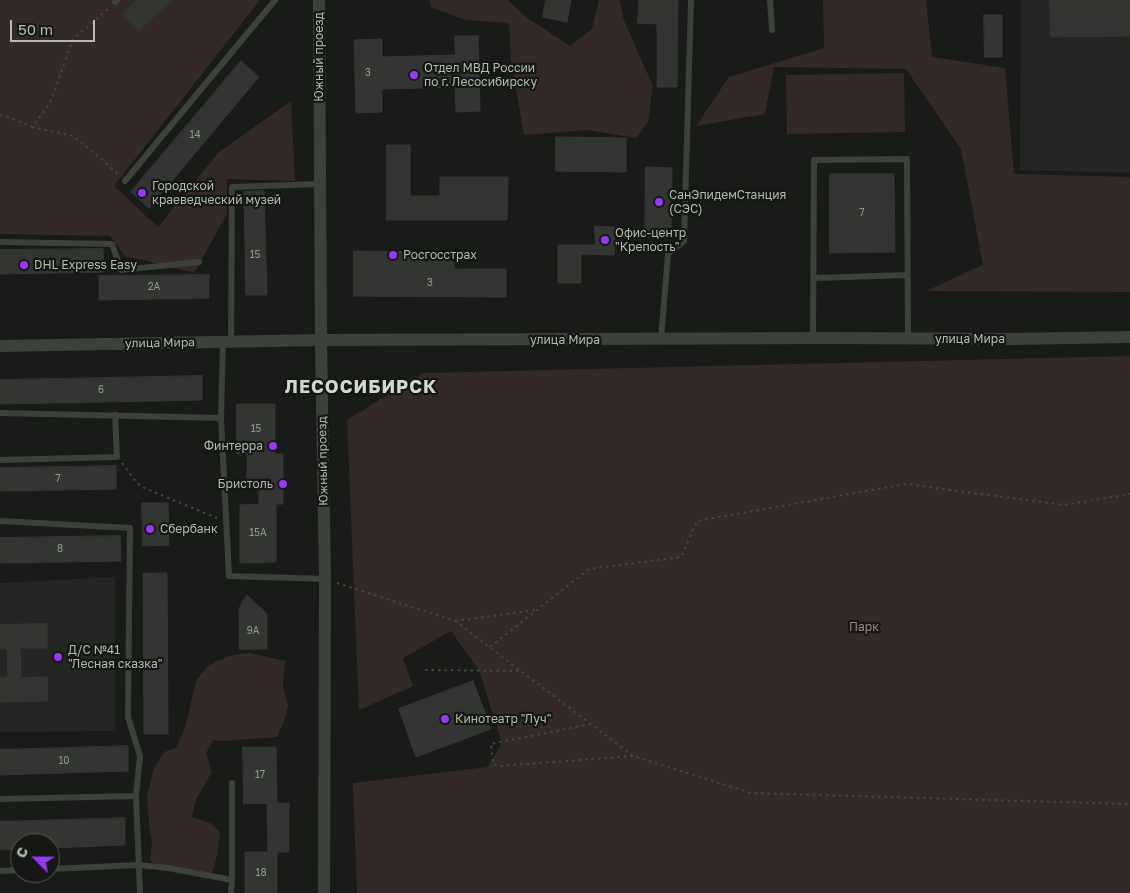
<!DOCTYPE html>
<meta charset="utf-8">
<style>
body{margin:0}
#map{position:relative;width:1130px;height:893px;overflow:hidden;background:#191b19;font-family:"Golos Text",sans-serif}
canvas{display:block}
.north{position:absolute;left:10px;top:833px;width:50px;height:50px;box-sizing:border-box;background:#141714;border:1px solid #545950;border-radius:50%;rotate:293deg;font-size:14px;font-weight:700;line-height:20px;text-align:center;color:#b3bbab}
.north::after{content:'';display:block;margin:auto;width:18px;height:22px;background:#9738f5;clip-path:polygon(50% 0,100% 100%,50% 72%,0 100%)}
.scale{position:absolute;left:10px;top:20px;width:85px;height:22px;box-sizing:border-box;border:2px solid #b3bbab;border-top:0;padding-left:6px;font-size:15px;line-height:18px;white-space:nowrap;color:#b3bbab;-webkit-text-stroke:4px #141714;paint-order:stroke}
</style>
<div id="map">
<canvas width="1130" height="893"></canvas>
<div class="north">С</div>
<div class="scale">50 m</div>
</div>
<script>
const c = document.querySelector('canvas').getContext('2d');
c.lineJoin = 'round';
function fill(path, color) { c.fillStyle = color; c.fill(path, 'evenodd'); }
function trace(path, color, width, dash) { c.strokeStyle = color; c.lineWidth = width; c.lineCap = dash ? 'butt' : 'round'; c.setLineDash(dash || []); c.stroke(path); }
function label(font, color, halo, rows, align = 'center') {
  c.font = font + ' "Golos Text",sans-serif'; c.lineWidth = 4.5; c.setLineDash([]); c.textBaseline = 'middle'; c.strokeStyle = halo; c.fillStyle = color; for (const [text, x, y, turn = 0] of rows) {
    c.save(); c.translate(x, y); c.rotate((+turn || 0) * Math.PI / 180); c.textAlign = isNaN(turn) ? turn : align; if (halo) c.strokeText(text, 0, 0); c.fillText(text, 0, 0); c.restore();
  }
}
fill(new Path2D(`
 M1021,0H1130V173L1020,170Z
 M115,577V731L0,732V583Z`), '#232622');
fill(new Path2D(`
 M0,0H260L114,186L158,227L218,153L291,101L295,181L227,179V214L194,273L140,259L126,257L110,236L0,234Z
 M429,0H508L526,17L570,46L592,29L599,0H620L623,18L653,86L648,122L636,138L587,130L524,135L511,60L509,23L465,20L431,7Z
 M823,0H926L932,57L1005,68L1014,174L1130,177V292L926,291L983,265L961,149L906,69L774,67L765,114L696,126L729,77L824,48Z
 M904,73L905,132L787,134L786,75Z
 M1130,356V893H357L353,783L488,767L502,743L479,670L451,631L403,658L413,686L359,710L347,420L423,373Z
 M250,653L285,661L283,685L288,705L286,716L277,737L224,741L213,740L206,753L212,772L196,799L192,817L210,823L220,832L217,856L211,877L159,868L150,860L152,842L149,825L147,795L154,768L164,752L176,748L185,728L196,681L206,668L217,661L232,655Z`), '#342929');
const building = new Path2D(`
 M137,0H171L139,31L123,14Z
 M546,0H571L567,22L543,17Z
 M639,0H678L677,87H657V24L638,23Z
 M1050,0H1130V36L1051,37Z
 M984,15H1002V57H985Z
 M455,36H478L480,111L456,112L455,87L382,89V112L356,113L354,40L382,39V57L455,55Z
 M241,61L259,77L149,208L131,192Z
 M556,137L626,138V172L556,171Z
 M387,145H410V196H440V177H508L507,220H387Z
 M646,167L672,168L671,237L645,236Z
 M830,174H894L895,252L830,253Z
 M264,191L267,295H246L244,192Z
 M595,226L615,227L614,255L581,254V283H558V245H595Z
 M103,249L104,272L0,274V250Z
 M354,251L454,252V269H506V297L354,296Z
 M209,275V298L99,300V276Z
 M202,376V400L0,404V380Z
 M237,404H275V454H283V504H276V562L240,563V505L259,504V487L247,488V454H237Z
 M116,466V489L0,491V468Z
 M142,503H168L169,545L143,546Z
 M120,536L121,561L0,563V538Z
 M167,573L168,734H144L143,574Z
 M247,595L267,614V649H239V609Z
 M47,624V648H20L21,678L47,677L48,701L0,702V678H8L7,649H0V625Z
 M473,681L491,729L416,757L399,709Z
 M128,746V771L0,775V750Z
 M243,747H276L277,803H289V852H277V893H245V852H268L267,803L244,804Z
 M125,818V845L50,848V843H20V849L0,850V822Z`);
fill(building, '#323531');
trace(building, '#343733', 1);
trace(new Path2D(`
 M0,115L6,116L32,127L50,103L73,39L109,8
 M32,127L73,136L97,155L119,175
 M122,463L137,483L142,487L217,518
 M337,583L455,621L633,756L751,793L1130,804
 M455,621L535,610
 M490,647L589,569L681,557L697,521L906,484L1064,505L1130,494
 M425,670L521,671
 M591,724L491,744L493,764L500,766L633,756`), '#434840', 2, [2.5, 4]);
trace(new Path2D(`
 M770,0L772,30
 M115,2L117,0
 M125,181L275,0
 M0,242L112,244L121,270L199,262
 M814,278L907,275
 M813,338L814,160L907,159L908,338
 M661,339L668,254L684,241L691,0
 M231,341L232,187L320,184
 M0,413L221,418L223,342
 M221,418L229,576L325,579
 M0,460L117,457L115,415
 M0,521L130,528L128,717L140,756L136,796L140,893
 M232,783V880
 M0,799L136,796
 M50,869L140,865L168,868L232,880L231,893
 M0,871L20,870`), '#3c413a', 6);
trace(new Path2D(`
 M319,0L321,340L325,579L324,893
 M0,346L321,340L832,338L1010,339L1130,337`), '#3c413a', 12);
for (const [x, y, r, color] of [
 [414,75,5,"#9738f5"],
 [142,193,5,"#9738f5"],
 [659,202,5,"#9738f5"],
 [605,240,5,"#9738f5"],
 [393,255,5,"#9738f5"],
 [24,265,5,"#9738f5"],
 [273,446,5,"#9738f5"],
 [283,484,5,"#9738f5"],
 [150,529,5,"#9738f5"],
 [58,657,5,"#9738f5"],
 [445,719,5,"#9738f5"]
]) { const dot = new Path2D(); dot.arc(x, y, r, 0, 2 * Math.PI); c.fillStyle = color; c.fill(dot); trace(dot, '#141714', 2); }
label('10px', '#939a8c', null, [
 ["3",368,73],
 ["14",195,135],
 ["7",862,213],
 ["15",255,255],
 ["3",430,283],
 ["2А",154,287],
 ["6",101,390],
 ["15",256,429],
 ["7",58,479],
 ["15А",258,533],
 ["8",60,549],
 ["9А",253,631],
 ["10",64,761],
 ["17",260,775],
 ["18",261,873]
]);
label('12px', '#b3bbab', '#141714', [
 ["Южный проезд",319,57,-90],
 ["улица Мира",970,339],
 ["улица Мира",565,340],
 ["улица Мира",160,343,-1],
 ["Южный проезд",323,461,-91]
]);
label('12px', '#b3bbab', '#141714', [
 ["Отдел МВД России",424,68],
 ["по г. Лесосибирску",424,82],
 ["Городской",152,186],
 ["краеведческий музей",152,200],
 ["СанЭпидемСтанция",669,195],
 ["(СЭС)",669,209],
 ["Офис-центр",615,233],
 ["\"Крепость\"",615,247],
 ["Росгосстрах",403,255],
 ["DHL Express Easy",34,265],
 ["Финтерра",263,446,"right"],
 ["Бристоль",273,484,"right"],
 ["Сбербанк",160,529],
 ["Д/С №41",68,650],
 ["\"Лесная сказка\"",68,664],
 ["Кинотеатр \"Луч\"",455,719]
], 'left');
label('12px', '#a68286', '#141714', [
 ["Парк",864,627]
]);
c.letterSpacing = '1px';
label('bold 18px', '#d1d7cd', '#141714', [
 ["ЛЕСОСИБИРСК",361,387]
]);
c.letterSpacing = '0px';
</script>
